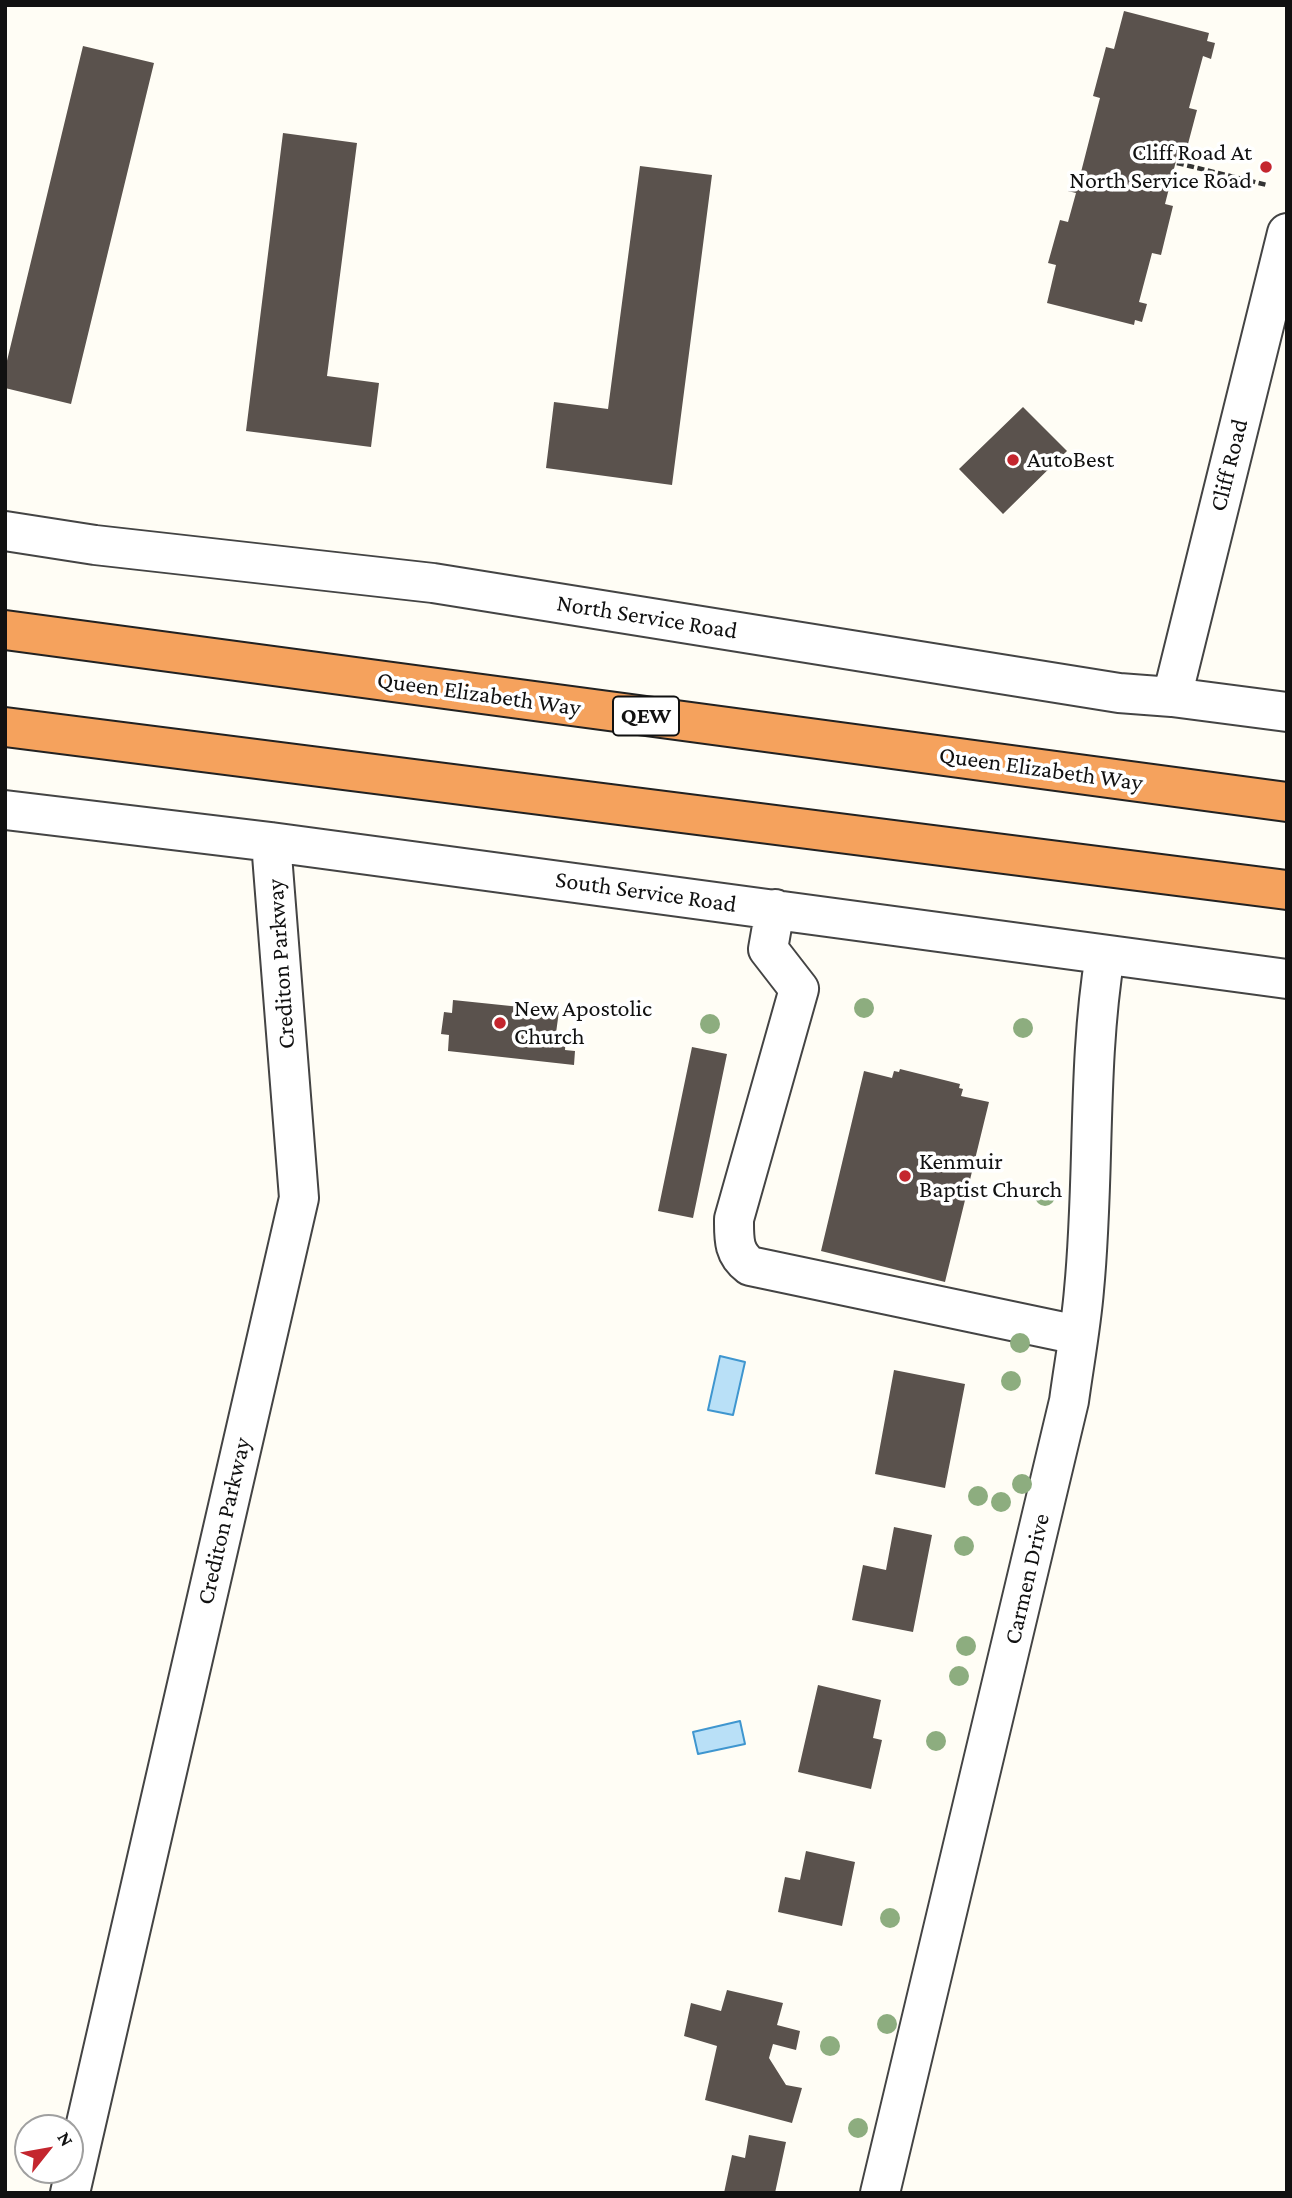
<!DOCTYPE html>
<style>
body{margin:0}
#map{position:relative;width:1292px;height:2198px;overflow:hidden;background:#fffdf5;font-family:"Crimson Pro",serif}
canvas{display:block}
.frame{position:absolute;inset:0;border:7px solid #111;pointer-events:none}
.north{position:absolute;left:14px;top:2114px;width:70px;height:70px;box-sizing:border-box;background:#fff;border:2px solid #a0a0a0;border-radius:50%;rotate:59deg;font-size:19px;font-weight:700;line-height:28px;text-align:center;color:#111}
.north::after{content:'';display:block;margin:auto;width:24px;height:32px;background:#c4262e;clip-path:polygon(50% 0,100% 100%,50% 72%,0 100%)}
</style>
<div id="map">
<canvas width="1292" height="2198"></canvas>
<div class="frame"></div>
<div class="north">N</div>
</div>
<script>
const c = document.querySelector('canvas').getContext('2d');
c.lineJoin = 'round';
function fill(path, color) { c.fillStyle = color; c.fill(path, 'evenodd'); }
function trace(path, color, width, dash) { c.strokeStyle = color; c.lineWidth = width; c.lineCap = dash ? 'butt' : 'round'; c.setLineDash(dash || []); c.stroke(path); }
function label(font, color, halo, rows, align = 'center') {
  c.font = font + ' "Crimson Pro",serif'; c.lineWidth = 7; c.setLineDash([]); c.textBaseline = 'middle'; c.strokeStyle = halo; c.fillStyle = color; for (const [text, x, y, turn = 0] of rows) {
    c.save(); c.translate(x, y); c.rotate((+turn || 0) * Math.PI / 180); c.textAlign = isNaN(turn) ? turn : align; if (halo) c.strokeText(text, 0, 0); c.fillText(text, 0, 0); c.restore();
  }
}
const water = new Path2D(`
 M720,1356L745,1362L733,1415L708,1410Z
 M740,1721L745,1744L698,1754L693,1732Z`);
fill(water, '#b9e0f7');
trace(water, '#3f96cf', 2);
fill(new Path2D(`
 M1124,11L1209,33L1207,41L1215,43L1211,59L1203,56L1189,108L1197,110L1184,159L1177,157L1165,204L1173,206L1161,255L1152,253L1139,302L1147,304L1142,322L1135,320L1134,325L1047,303L1056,265L1048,263L1060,220L1068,222L1076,193L1068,191L1073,174L1080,176L1100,98L1093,96L1106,47L1114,49Z
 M83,46L154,63L71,404L5,388V369Z
 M283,133L357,143L327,376L379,383L371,447L246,431Z
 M640,166L712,175L672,485L546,468L554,402L608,409Z
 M1023,407L1067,451L1003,514L959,469Z
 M453,1000L559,1011L556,1033L566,1034L565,1050L575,1051L574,1065L448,1051L449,1035L441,1034L444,1012L452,1013Z
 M692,1047L727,1054L693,1218L658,1211Z
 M900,1069L960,1084L959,1088L963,1089L961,1096L989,1102L945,1282L821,1251L864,1071L892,1078L894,1071L899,1072Z
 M894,1370L965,1384L945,1488L875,1474Z
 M894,1527L932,1535L913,1632L852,1620L863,1565L886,1570Z
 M818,1685L881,1700L873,1738L882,1740L871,1789L798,1772Z
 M806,1851L855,1862L842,1926L778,1912L785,1877L800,1880Z
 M727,1990L783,2003L777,2025L800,2031L796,2050L773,2044L769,2058L786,2085L802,2088L792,2123L705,2100L717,2046L684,2036L691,2003L721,2011Z
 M749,2135L786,2142L775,2193H724L732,2155L745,2158Z`), '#5a524d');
const minor = new Path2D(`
 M5,531L95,545L433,583L1119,693L1172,697L1287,712
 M1172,697L1287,233
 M5,810L271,842L1287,979
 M775,909L768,949L799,989L734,1219C734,1239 733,1253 750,1266L1078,1335
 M70,2193L299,1198L271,842
 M880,2193L1069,1401C1074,1364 1081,1327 1084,1290C1095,1178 1087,1065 1105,955`);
const highway = new Path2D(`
 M5,630L1287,802
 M5,727L1287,890`);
trace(minor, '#444', 42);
trace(highway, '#222', 42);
trace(new Path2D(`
 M1177,163L1267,185`), '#333', 4.5, [7, 3.5]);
trace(minor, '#fff', 38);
trace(highway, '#f5a25d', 38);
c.fillStyle = '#8dad7f';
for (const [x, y] of [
 [864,1008],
 [710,1024],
 [1023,1028],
 [1045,1196],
 [1020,1343],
 [1011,1381],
 [1022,1484],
 [978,1496],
 [1001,1502],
 [964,1546],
 [966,1646],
 [959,1676],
 [936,1741],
 [890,1918],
 [887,2024],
 [830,2046],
 [858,2128]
]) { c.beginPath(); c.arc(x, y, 10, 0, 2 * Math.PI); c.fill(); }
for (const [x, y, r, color] of [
 [1266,167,7,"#c4262e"],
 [1013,460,7,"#c4262e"],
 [500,1023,7,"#c4262e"],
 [905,1176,7,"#c4262e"]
]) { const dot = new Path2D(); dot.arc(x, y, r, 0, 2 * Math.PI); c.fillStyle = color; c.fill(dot); trace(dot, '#fff', 2.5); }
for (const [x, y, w] of [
 [646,716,66]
]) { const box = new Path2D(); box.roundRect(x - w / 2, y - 19.5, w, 39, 5); c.fillStyle = '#fff'; c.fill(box); trace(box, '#111', 2); }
label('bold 23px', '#111', null, [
 ["QEW",646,716]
]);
label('24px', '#111', '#fff', [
 ["Cliff Road At",1252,153,"right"],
 ["North Service Road",1252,181,"right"],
 ["AutoBest",1027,460],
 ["New Apostolic",514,1009],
 ["Church",514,1037],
 ["Kenmuir",919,1162],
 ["Baptist Church",919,1190]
], 'left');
label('24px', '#111', '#fff', [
 ["Cliff Road",1229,465,-76],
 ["North Service Road",647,617,9],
 ["Queen Elizabeth Way",479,694,8],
 ["Queen Elizabeth Way",1041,769,8],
 ["South Service Road",646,892,8],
 ["Crediton Parkway",281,964,-94],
 ["Crediton Parkway",224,1521,-77],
 ["Carmen Drive",1027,1579,-77]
]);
</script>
